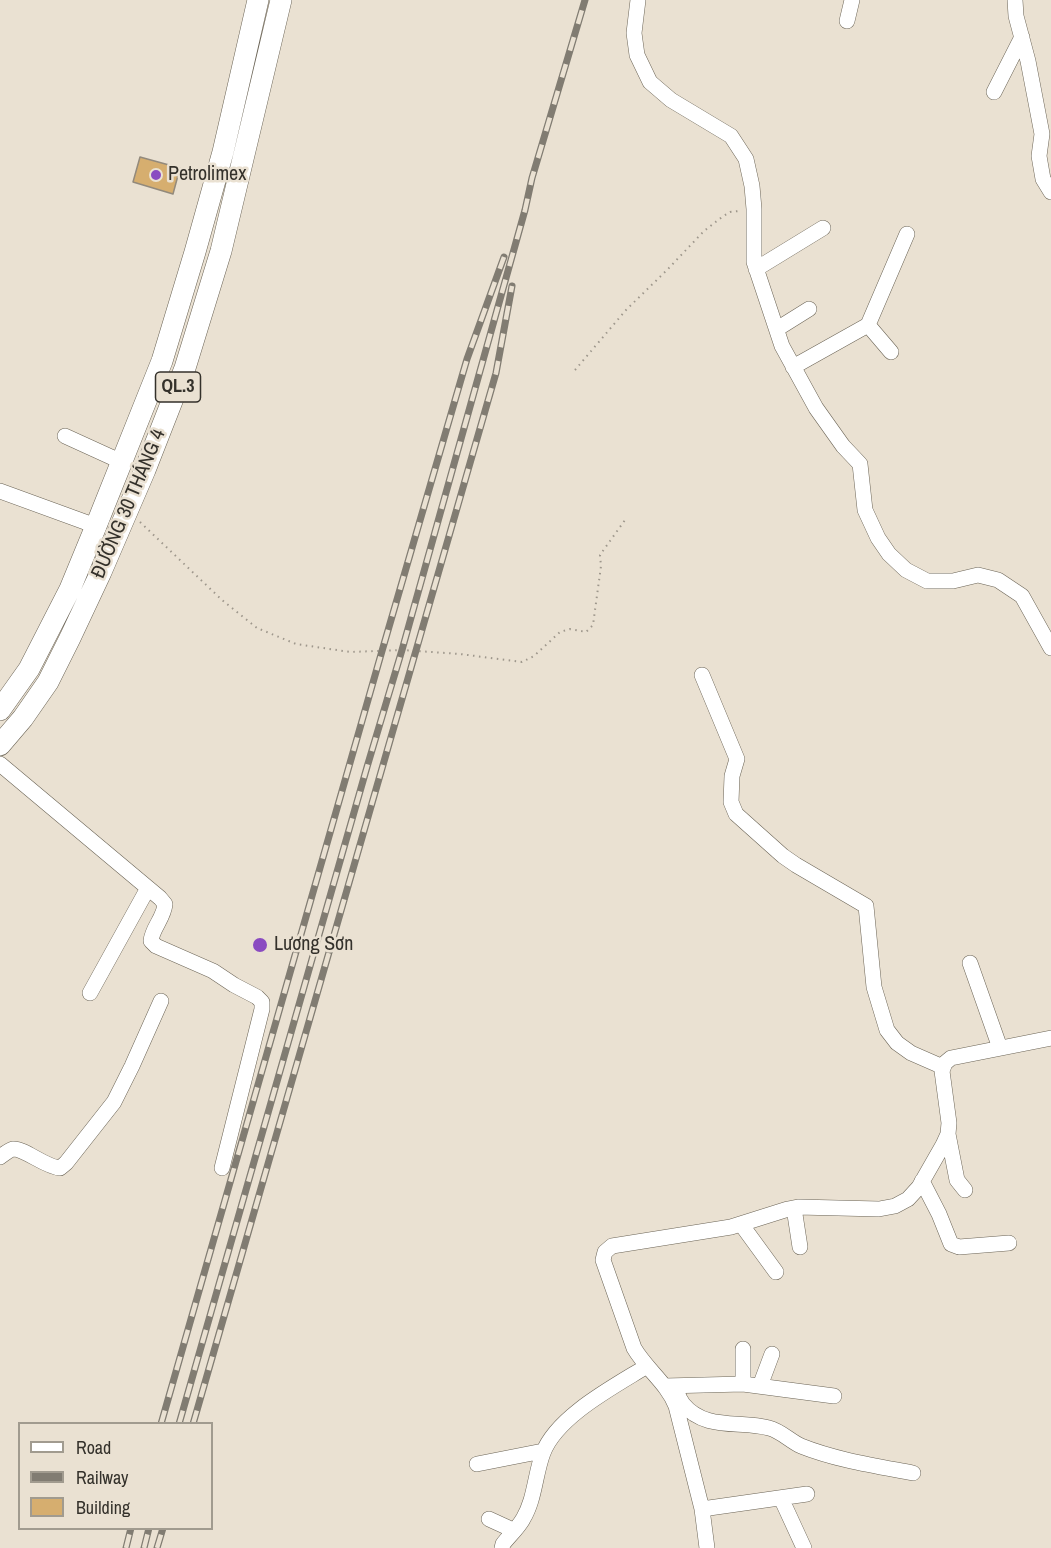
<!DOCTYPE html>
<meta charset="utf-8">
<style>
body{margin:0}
#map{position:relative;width:1051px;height:1548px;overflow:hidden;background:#eae1d2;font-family:"Archivo Narrow",sans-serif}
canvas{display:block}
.legend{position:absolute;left:18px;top:1422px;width:195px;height:108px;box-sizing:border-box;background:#eae1d2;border:2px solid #a19b8f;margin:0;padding:8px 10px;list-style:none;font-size:18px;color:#34312b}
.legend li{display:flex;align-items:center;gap:12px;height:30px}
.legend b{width:30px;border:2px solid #a19b8f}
</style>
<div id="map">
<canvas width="1051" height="1548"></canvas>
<ul class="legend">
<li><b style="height:8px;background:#fff"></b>Road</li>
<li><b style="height:8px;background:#817c72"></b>Railway</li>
<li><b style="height:16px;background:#d6ae6f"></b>Building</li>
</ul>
</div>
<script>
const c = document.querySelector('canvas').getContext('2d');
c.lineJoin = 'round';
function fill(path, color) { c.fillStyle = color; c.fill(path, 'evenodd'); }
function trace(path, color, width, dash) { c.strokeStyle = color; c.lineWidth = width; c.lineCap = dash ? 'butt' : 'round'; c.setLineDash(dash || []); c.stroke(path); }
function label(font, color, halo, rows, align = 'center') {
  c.font = font + ' "Archivo Narrow",sans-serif'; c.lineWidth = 5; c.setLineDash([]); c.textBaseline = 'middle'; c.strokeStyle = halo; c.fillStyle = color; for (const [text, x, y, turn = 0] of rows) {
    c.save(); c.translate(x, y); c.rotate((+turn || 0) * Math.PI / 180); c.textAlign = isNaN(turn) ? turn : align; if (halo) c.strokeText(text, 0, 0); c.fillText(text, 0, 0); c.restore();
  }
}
const building = new Path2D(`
 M140,157L180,168L173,194L133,182Z`);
fill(building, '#d6ae6f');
trace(building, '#938a7c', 1.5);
const minor = new Path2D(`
 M638,0L634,33L637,55L650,82L671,100L731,136L746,159L752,186L754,209V262L782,346L816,408L843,446L860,464L865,510L878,538L889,554L906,570L927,581H953L978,575L998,580L1022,596L1051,648
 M1015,0L1016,16L1028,61L1042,134L1039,156L1043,179L1051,192
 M847,21L852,0
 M994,92L1022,37
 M756,269L823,228
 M868,325L891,352
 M777,329L809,309
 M793,367L868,325L907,234
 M65,436L122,462
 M0,491L96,526
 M702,675L737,759L732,776L731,802L736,814L783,856L796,865L866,906L874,987L887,1030L897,1043L911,1053L943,1067
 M0,764L160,898L165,904C164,918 152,928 151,941L156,946L213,971L234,985L257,997L262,1002V1009L222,1168
 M970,963L1000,1048
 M90,993L148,888
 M948,1134L957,1180L965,1190
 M0,1157C4,1154 9,1150 13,1149C24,1148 45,1167 60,1168L66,1163L114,1102L132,1066L161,1001
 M922,1181L939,1214L951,1244L959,1247L1009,1243
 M794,1208L800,1247
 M741,1224L776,1272
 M743,1384V1349
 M665,1386L743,1384L834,1396
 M760,1386L772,1354
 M677,1391C678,1395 680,1400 683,1404C705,1431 740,1420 769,1428C781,1431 790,1441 801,1446C836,1460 876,1466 913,1473
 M477,1464L543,1451
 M781,1498L804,1548
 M702,1509L807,1494
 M489,1519L513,1530
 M502,1548L503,1544C509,1536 518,1528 523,1519C535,1499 535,1474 543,1453C557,1416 615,1386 647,1366
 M707,1548L702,1509L676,1406C667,1383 646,1369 634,1348L603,1260L605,1252L612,1246L731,1227L788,1209L798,1207L879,1209L895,1206L908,1199L919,1187L943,1145L948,1134L949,1123L942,1071L945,1063L951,1058L1051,1038`);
const highway = new Path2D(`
 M0,710L29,669L70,589L96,526L162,361L195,252L223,152L258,0
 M0,745L23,718L48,682L70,638L101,572L145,470L185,368L221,251L281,0`);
trace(minor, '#6b6456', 16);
trace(highway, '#6b6456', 22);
trace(new Path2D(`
 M575,370L626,310L667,270L704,231L722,217L730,212L739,211
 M140,522L222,600L257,628L296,644L350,652L402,650L460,654L522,662L534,656L560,632L570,629L586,632L593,625L601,566L600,555L625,520`), '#9e978c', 2, [1.5, 4.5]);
trace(minor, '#fff', 15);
trace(highway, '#fff', 21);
const rail = new Path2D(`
 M161,1424L382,651L467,359L504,257
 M179,1424L367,767L402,650L525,210L532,178L585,0
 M193,1424L496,373L512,286
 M126,1548L131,1528
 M144,1548L149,1528
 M157,1548L163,1528`);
trace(rail, '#817c72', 7);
trace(rail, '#eae1d2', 4.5, [14]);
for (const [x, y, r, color] of [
 [156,175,6,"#8a4bc1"],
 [260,945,8,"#8a4bc1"]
]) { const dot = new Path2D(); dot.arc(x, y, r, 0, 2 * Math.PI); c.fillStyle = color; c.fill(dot); trace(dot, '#eae1d2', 2); }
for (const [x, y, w] of [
 [178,387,45]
]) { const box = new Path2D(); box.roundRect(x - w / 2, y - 15, w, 30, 4.5); c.fillStyle = '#eae1d2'; c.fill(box); trace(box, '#34312b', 1.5); }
label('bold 18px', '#34312b', null, [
 ["QL.3",178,387]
]);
label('20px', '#34312b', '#eae1d2', [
 ["Petrolimex",168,175],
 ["Lương Sơn",274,945]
], 'left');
label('20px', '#34312b', '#eae1d2', [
 ["ĐƯỜNG 30 THÁNG 4",129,504,-67]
]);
</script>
